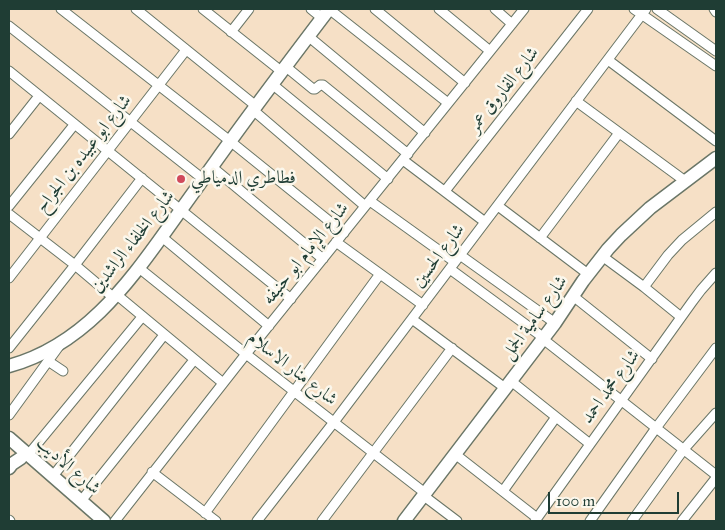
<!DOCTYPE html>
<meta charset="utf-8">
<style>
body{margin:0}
#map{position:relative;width:725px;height:530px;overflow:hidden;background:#f6e0c6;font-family:"IM FELL Great Primer",serif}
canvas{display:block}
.frame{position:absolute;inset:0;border:10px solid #1f3d34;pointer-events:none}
.scale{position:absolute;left:548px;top:492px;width:131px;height:22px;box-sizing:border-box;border:2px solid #1f3d34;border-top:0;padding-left:6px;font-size:15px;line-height:18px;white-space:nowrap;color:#1f3d34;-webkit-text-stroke:4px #fbf7ec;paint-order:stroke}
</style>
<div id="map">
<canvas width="725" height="530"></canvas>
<div class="frame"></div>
<div class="scale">100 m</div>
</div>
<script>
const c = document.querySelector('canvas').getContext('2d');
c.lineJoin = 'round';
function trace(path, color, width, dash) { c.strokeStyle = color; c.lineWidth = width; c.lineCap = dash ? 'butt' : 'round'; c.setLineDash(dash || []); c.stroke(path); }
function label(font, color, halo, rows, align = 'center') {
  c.font = font + ' "IM FELL Great Primer",Amiri,serif'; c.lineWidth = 5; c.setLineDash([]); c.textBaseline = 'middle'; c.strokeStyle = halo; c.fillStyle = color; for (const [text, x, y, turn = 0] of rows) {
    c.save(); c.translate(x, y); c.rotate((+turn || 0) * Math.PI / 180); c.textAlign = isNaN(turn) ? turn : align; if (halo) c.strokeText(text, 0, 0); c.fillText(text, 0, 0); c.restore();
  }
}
const street = new Path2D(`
 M61,9L230,141L344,233
 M136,9L256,106
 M203,9L281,71
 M311,9L322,18
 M329,9L448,103
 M375,9L465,83
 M439,9L490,51
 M495,9L512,24
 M634,9L716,66
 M657,9L716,51
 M714,9L716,12
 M9,26L203,179
 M231,32L249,9
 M308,36L425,133
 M608,60L716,141
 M285,66L313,89H315L320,85H323L408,154
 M9,71L291,299
 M272,84L388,179
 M576,101L685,181
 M253,110L365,206
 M9,134L39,96
 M403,160L485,222
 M212,167L323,259
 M445,191L588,9
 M370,201L455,262
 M9,206L74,125
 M498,206L588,274
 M9,214L75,265L114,298
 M162,237L269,326
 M540,238L619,133
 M336,242L423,305
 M460,255L555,323
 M602,256L644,287L681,317
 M139,268L246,354L425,493
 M450,269L544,338
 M9,278L186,50
 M644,287L668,255L682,240L716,212
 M117,295L223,383
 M573,296L652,359
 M412,319L505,388
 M543,339L716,475
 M9,348L75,265L142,178
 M48,361L63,371
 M511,381L590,444
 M9,415L59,346
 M455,454L537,518
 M28,455L142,317
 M152,472L216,521
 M53,476L164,335
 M503,491L556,417
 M424,496L457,521
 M81,501L194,360
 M205,513L380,274
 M9,520L10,521
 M115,521L246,354L524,9
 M257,521L334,422L646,9
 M322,521L452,348
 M535,521L692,302L701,290L716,273
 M590,521L656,428L716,348
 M632,521L684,449L716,413
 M682,521L716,478`);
const secondary = new Path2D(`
 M9,366C82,346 126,287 168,228C184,206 200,183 216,161C253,109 291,59 329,9
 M9,438L104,521
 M9,468L12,464L21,458
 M404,521L555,323L583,281L608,249L621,235L650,208L716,158`);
trace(street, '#6a7667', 11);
trace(secondary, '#6a7667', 15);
trace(street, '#fff', 9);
trace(secondary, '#fff', 12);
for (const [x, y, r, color] of [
 [181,179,5,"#d1495b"]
]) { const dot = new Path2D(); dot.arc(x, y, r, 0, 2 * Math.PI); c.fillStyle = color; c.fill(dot); trace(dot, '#fbf7ec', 2); }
label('18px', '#1f3d34', '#fbf7ec', [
 ["شارع الفاروق عمر",504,90,-52],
 ["شارع ابو عبيده بن الجراح",84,154,-52],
 ["شارع الخلفاء الراشدين",133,242,-52],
 ["شارع الإمام ابو حنيفه",306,254,-51],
 ["شارع الحسين",439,256,-53],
 ["شارع سامية الجمل",535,318,-54],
 ["شارع منار الاسلام",292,369,38],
 ["شارع محمد احمد",611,387,-54],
 ["شارع الأديب",68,466,41]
]);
label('18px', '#1f3d34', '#fbf7ec', [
 ["فطاطري الدمياطي",191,179]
], 'left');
</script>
